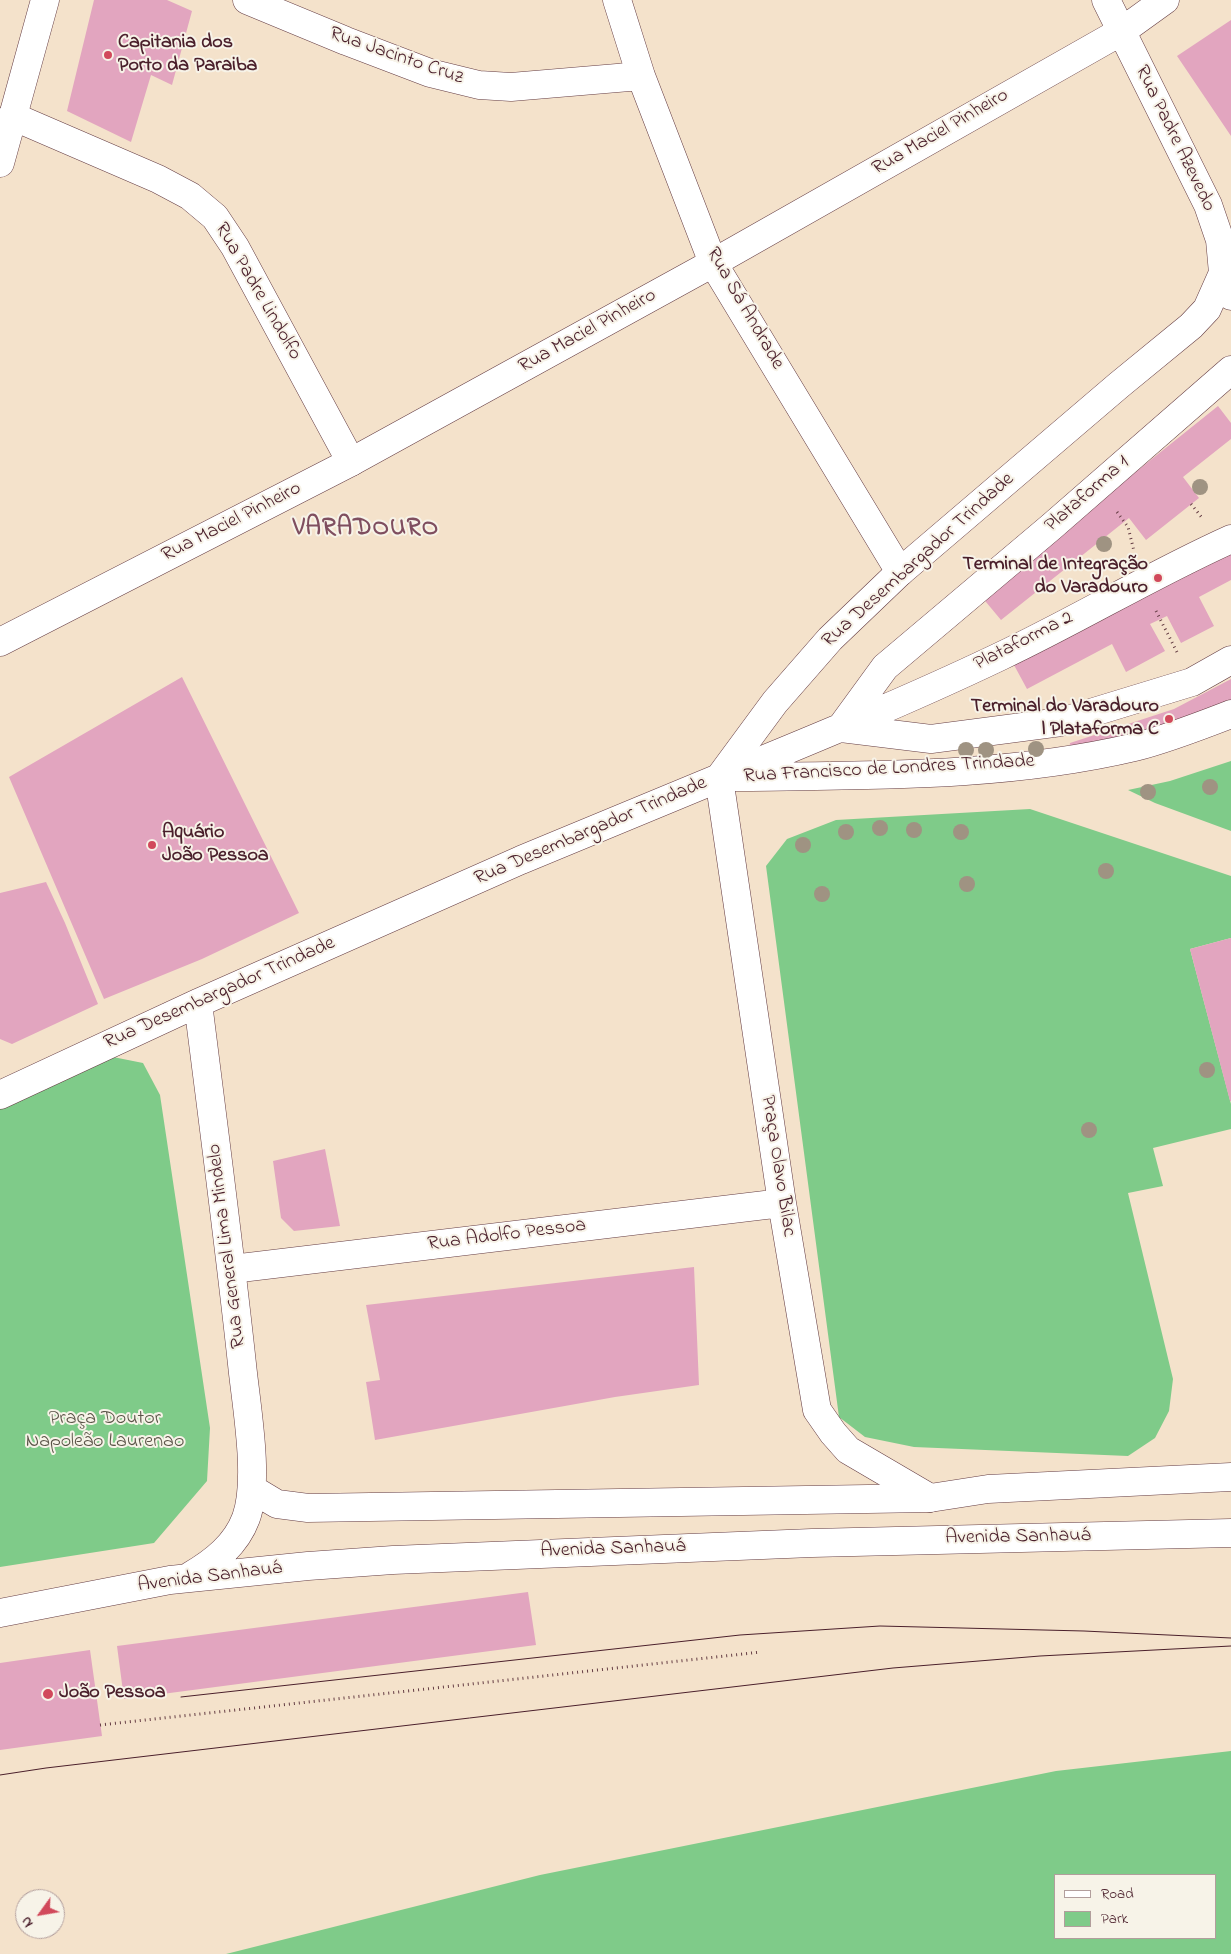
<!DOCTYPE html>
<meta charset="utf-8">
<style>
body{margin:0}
#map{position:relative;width:1231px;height:1954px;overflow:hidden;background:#f4e2cb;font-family:"Indie Flower",sans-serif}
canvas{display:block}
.legend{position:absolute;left:1054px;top:1874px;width:162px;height:65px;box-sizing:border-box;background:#f7f3e8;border:1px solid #b29e9c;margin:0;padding:6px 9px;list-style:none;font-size:15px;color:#4a1f2b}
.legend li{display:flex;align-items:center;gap:10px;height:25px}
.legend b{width:25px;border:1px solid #b29e9c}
.north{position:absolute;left:15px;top:1889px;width:50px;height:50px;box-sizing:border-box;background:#f7f3e8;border:1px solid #b29e9c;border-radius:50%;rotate:238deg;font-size:14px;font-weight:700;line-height:20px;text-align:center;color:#4a1f2b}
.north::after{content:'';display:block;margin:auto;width:18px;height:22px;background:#d1495b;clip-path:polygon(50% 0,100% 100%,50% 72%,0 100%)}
</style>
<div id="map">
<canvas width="1231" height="1954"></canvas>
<ul class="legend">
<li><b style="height:6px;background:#fff"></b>Road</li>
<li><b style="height:14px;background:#7fcb89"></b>Park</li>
</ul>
<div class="north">N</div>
</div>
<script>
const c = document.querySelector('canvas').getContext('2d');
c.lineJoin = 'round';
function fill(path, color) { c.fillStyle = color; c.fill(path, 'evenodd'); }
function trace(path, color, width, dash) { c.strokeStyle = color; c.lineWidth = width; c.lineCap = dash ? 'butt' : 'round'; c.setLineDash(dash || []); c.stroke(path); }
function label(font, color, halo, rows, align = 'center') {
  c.font = font + ' "Indie Flower",sans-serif'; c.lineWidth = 4; c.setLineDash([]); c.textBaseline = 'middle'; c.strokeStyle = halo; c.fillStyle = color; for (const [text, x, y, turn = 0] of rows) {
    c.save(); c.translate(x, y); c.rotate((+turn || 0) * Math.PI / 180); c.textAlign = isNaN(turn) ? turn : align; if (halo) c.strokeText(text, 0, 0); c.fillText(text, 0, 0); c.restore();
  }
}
fill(new Path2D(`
 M1231,761V831L1155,803L1128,790L1170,781Z
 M1030,809L1231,876V938L1190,949L1231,1104V1129L1153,1148L1163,1186L1128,1193L1173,1379L1169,1411L1155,1438L1128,1456L914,1447L865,1437L839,1417L766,866L787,839L836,820Z
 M113,1057L143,1063L160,1095L210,1428L207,1481L154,1543L0,1567V1106Z
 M1231,1751V1954H226L540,1875L1056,1771ZM1215,1875V1938H1055V1875Z`), '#7fcb89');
fill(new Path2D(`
 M94,0H167L192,11L172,85L151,75L131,142L67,111Z
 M1231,20V136L1177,56Z
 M1218,406L1231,423V439L1183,477L1199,498L1146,540L1129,518L1001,620L981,596Z
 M1231,550V580L1199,597L1214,626L1181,643L1167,616L1150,624L1165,651L1126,672L1112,644L1027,689L1014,665Z
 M182,677L299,913L202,959L104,999L9,777Z
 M1231,679V702L1174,730L1069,751L1070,743L1174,709Z
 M46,882L65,923L98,1004L12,1044L0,1039V893Z
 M1231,938V1101H1230L1190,949Z
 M325,1149L340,1226L294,1231L281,1218L273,1161Z
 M694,1267L699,1385L615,1397L375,1440L366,1382L380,1380L366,1305Z
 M528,1592L536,1645L124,1699L117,1646Z
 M90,1650L102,1736L0,1750V1663Z`), '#e2a5bf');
const minor = new Path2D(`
 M247,0L346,41L430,73L479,85L511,87L641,76
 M617,0L641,76L713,263L900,572
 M12,116L158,179L190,196L215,217L235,247L351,462
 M1231,269L1223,273L1231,296
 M842,726L885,667L1051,527L1231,370
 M841,728L931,739L1061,722L1192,682L1231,660
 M736,777C869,775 1004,778 1135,747C1167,739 1200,726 1231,714
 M719,778L782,1203L817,1410L833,1433L848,1450L930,1498
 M719,778C814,739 909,700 1001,656C1079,619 1153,574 1231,539
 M232,1269L782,1203`);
const major = new Path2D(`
 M0,163L45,0
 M0,642L351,462L713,263L1122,31L1165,0
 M0,1095L198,1003L521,860L719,778L775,702L830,639L900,572L1119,385L1191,326L1207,309L1223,273L1220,240L1208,205L1106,0
 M252,1489L277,1504L308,1508L930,1498L988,1489L1231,1477
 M190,1576C214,1562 236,1545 246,1518C260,1479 246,1405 242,1364C229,1243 213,1123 198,1003
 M0,1613L170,1580L308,1566L393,1560L812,1543L1231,1533`);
trace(minor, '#643c43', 29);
trace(major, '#643c43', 29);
trace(new Path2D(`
 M1191,504L1203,519
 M1117,512L1128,527L1134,551
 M1156,611L1178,654
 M100,1725L761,1652`), '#643c43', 3, [1, 4]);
trace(minor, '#fff', 28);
trace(major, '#fff', 28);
trace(new Path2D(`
 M181,1697L740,1635L880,1626L1084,1631L1231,1638
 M0,1775L46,1768L893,1668L1040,1656L1231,1646`), '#4a1f2b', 1);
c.fillStyle = '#9f9382';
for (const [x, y] of [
 [1200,487],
 [1104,544],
 [1036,749],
 [966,750],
 [986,750],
 [1210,787],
 [1148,792],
 [880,828],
 [914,830],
 [846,832],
 [961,832],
 [803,845],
 [1106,871],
 [967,884],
 [822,894],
 [1207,1070],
 [1089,1130]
]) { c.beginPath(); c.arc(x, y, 8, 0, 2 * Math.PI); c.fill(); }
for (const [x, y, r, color] of [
 [108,55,5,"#d1495b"],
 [1158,578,5,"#d1495b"],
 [1169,719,5,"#d1495b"],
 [152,845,5,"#d1495b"],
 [48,1694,6,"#d1495b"]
]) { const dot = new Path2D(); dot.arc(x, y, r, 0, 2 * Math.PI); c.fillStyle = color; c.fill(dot); trace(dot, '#f7f3e8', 2); }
label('bold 20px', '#4a1f2b', '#f7f3e8', [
 ["Capitania dos",118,44],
 ["Porto da Paraiba",118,67],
 ["Terminal de Integração",1148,566,"right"],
 ["do Varadouro",1148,589,"right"],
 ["Terminal do Varadouro",1159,708,"right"],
 ["| Plataforma C",1159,731,"right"],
 ["Aquário",162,834],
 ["João Pessoa",162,857],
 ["João Pessoa",59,1694]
], 'left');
label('20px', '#4a1f2b', '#f7f3e8', [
 ["Rua Jacinto Cruz",396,57,19],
 ["Rua Maciel Pinheiro",941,133,-30],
 ["Rua Padre Azevedo",1174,139,64],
 ["Rua Padre Lindolfo",257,292,60],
 ["Rua Sá Andrade",744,309,60],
 ["Rua Maciel Pinheiro",588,332,-29],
 ["Plataforma 1",1088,495,-41],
 ["Rua Maciel Pinheiro",232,523,-27],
 ["Rua Desembargador Trindade",919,561,-42],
 ["Plataforma 2",1024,642,-27],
 ["Rua Francisco de Londres Trindade",889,770,-3],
 ["Rua Desembargador Trindade",591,832,-23],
 ["Rua Desembargador Trindade",220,994,-24],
 ["Praça Olavo Bilac",777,1166,81],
 ["Rua Adolfo Pessoa",507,1236,-7],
 ["Rua General Lima Mindelo",228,1246,-97],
 ["Avenida Sanhauá",1018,1538,-1],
 ["Avenida Sanhauá",613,1550,-2],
 ["Avenida Sanhauá",210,1578,-7]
]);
label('20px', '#5a5347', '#f7f3e8', [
 ["Praça Doutor",105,1420],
 ["Napoleão Laurenao",105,1443]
]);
c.letterSpacing = '1px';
label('bold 25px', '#7f4e5f', '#f7f3e8', [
 ["VARADOURO",366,530]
]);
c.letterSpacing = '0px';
</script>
